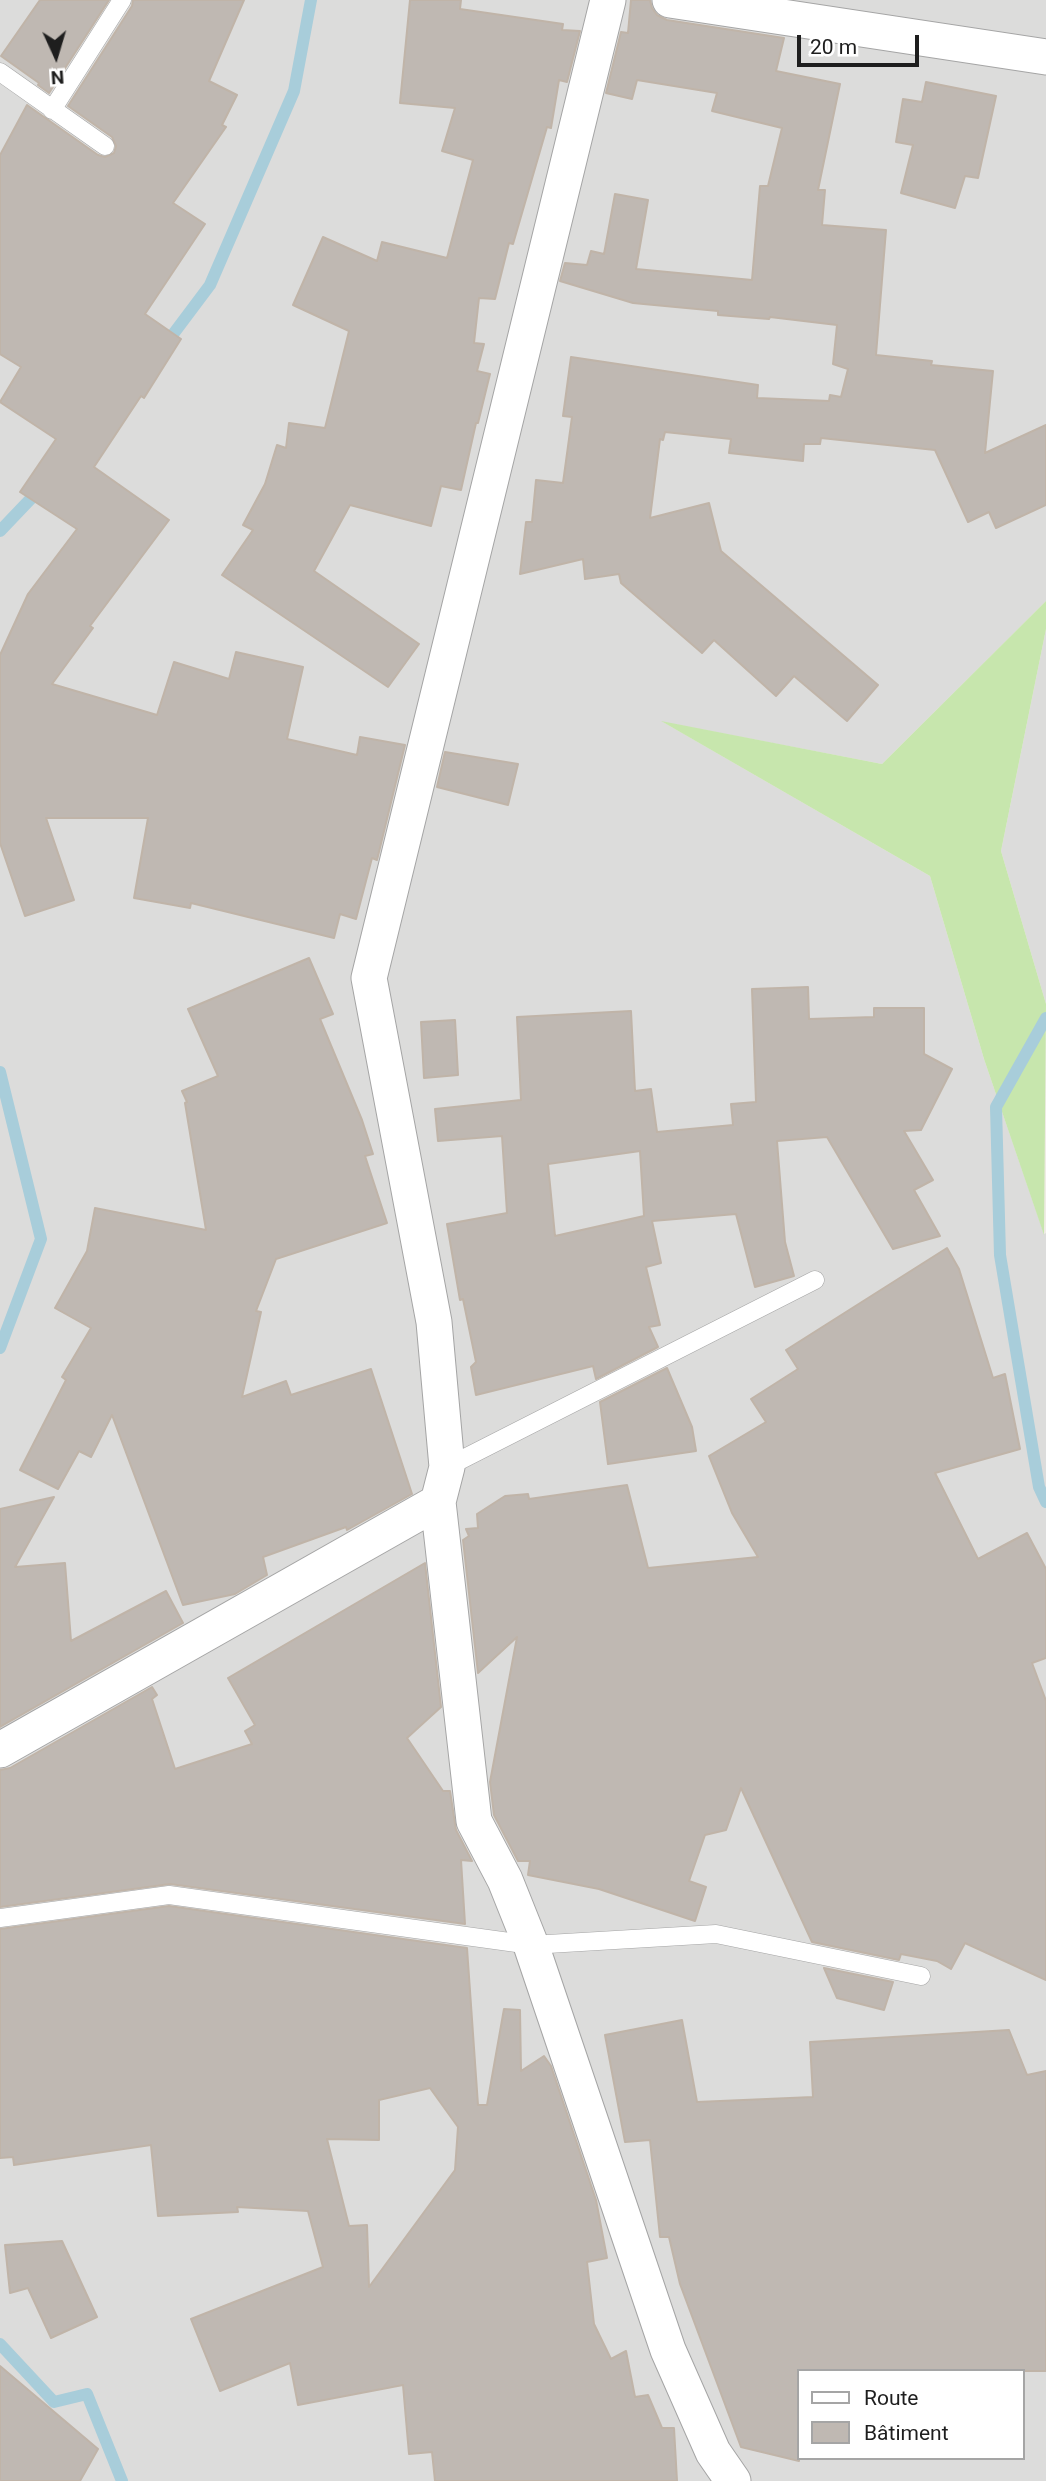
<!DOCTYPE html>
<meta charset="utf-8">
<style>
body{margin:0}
#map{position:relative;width:1046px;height:2481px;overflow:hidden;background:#efece5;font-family:Roboto,sans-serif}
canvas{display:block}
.legend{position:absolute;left:797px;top:2369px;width:228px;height:91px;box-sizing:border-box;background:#fff;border:2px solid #a5a5a5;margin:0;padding:9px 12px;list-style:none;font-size:21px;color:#1e1e1e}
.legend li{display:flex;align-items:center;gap:14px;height:35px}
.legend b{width:35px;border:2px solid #a5a5a5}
.north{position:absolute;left:21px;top:21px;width:70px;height:70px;-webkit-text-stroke:5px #fff;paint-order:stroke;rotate:176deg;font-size:19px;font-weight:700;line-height:28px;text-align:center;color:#1e1e1e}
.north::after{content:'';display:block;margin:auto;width:24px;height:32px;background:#1e1e1e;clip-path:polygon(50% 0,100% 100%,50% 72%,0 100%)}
.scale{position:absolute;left:797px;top:35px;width:122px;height:32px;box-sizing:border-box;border:4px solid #1e1e1e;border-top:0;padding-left:9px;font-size:21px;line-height:24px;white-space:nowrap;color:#1e1e1e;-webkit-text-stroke:5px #fff;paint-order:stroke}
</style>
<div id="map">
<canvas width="1046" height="2481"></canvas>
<ul class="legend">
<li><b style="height:9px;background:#fff"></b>Route</li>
<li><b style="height:19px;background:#bfb8b2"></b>Bâtiment</li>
</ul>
<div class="north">N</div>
<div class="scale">20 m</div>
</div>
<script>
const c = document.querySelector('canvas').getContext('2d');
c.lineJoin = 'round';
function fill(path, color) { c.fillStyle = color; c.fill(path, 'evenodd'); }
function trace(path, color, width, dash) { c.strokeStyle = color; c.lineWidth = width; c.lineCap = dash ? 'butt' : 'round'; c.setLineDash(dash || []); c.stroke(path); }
fill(new Path2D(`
 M0,0H1046V601L882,764L663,722L930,876L984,1059L1044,1234L1046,1233V2481H0ZM799,2371H1023V2458H799Z
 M1046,629V1004L1001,851Z`), '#dcdcdb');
fill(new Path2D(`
 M1046,601V629L1001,851L1046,1004L1044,1235L984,1059L930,876L661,721L882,764Z`), '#c7e6ad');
trace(new Path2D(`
 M165,345L210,285L294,91L311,0
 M0,531L41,488
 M1046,1018L996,1107L1000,1255L1039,1487L1046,1502
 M0,1072L41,1239L0,1348
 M0,2344L54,2402L87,2394L122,2481`), '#a8cdda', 12);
const building = new Path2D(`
 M40,0H109L49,93L38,85L39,83L1,56Z
 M133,0H244L209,81L237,95L222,125L226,127L173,203L205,224L145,314L181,339L144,398L141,396L94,467L169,520L90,626L93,628L52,684L157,715L174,662L229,679L236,652L303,667L287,739L357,755L360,737L405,745L377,860L372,858L356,919L340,914L334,938L191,903L190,908L134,898L148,818H46L74,900L25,916L0,843V655L28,594L77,529L20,492L56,439L0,402L21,367L0,354V155L27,105L98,155L105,157L114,153L116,146L112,137L68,106L132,6Z
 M410,0H461L460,9L563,24L562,30L580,31L567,82L559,80L551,128L547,127L513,244L509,243L495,299L479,298L474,343L484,344L477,371L490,374L478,423H476L461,490L441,486L431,526L350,505L314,571L419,644L388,687L222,575L253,530L243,525L265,484L277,445L286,448L289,423L325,428L349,331L293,305L323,237L377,261L382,242L447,258L473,160L442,151L455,108L400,103Z
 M631,0H650L652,8L657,15L667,20L784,38L776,71L840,84L818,190H825L822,225L886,230L876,355L932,361L931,365L993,371L985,453L1046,425V505L996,528L989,512L968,522L935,450L821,438L820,444H804L803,461L729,453L731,439L665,432L663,440L660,439L650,518L709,503L721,551L878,685L847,721L794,676L776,696L714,640L702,653L621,583L619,574L585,579L583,559L520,574L526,522H532L536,480L563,483L572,417L563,416L571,357L758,385L757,398L829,401L830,395L841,397L848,369L833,364L837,325L770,317L769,319L718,315V311L633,303L560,281L565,263L587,265L591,251L604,254L615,194L648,200L636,269L752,280L760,186H768L782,128L712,111L717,93L637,80L632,99L606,93L621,32L628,33Z
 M926,82L996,96L978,178L965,176L955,208L901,193L913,145L896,142L903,99L922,102Z
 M445,752L518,764L508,805L437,787Z
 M309,958L333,1014L320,1019L362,1120L373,1154L365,1156L387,1223L276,1259L256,1311L261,1312L242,1397L286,1381L291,1395L371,1369L412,1494L347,1530L346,1527L263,1557L267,1575L235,1594L183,1605L112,1415L91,1457L79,1451L58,1489L20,1470L66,1380L62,1377L91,1328L55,1308L87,1251L95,1208L206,1230L185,1103L187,1102L182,1091L218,1076L188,1009Z
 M808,987L809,1019L874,1017V1008H924V1054L952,1069L921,1130L904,1131L933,1180L914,1190L940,1236L893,1249L827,1137L777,1141L785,1242L794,1276L755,1287L736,1214L652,1221L661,1263L646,1267L660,1325L649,1327L658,1347L596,1379L593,1366L476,1395L471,1367L476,1362L463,1299L460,1300L447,1224L507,1213L502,1136L438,1141L435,1109L521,1100L517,1017L631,1011L635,1091L651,1089L657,1132L733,1125L731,1104L756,1102L752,989ZM640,1151L644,1216L555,1236L548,1164Z
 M455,1020L458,1075L424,1078L421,1022Z
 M947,1248L959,1269L993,1378L1005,1374L1020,1449L935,1473L978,1559L1027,1533L1046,1569V1658L1032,1663L1046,1701V1980L965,1943L951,1969L937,1961L901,1954L899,1960L812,1942L741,1788L726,1830L705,1835L689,1881L706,1887L695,1921L599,1889L528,1875L530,1861H518L494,1815L490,1782L517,1637L478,1673L463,1540L469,1536L466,1529L478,1528L477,1514L505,1496L528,1494L529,1499L627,1485L648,1568L758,1557L732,1513L709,1456L766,1422L751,1399L798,1369L786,1350Z
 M667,1368L692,1427L696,1451L608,1464L600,1402Z
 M54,1497L15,1567L65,1563L71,1641L166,1591L183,1623L0,1727V1509Z
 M425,1563L441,1707L407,1738L443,1791H450L456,1830L472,1861L461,1860L465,1924L170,1884L0,1907V1770L10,1768L152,1687L157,1695L152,1699L175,1769L252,1744L245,1731L255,1725L228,1678Z
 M169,1906L467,1948L478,2105H487L504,2009L520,2010L521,2071L544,2056L551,2066L596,2200L607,2258L587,2262L594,2324L611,2359L626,2351L635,2397L648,2395L662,2428H674L677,2481H435L432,2452L409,2454L403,2385L298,2405L290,2363L220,2391L191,2319L323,2267L308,2211L237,2207L238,2212L158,2216L151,2145L14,2165L13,2157L0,2158V1929ZM430,2088L458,2127L455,2170L369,2287L367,2225L349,2226L327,2139L379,2140V2100Z
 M824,1968L893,1982L884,2010L837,1998Z
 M682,2020L697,2102L813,2097L810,2042L1009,2030L1027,2075L1046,2071V2371H799V2461L741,2447L680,2284L669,2237H660L650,2140L625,2142L605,2035Z
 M62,2241L97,2317L51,2338L28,2288L10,2293L5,2245Z
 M0,2366L98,2449L80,2481H0Z`);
fill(building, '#bfb8b2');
trace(building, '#c0b4a8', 2);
const service = new Path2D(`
 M0,72L105,146
 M52,110L122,0
 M447,1467L815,1280
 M0,1918L169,1895L531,1945L716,1934L921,1976`);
const minor = new Path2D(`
 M608,0L369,978L434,1322L447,1467L438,1502L474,1821L505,1880L531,1945L668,2350L713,2452L733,2481
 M670,0L1046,57
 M0,1750L438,1502`);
trace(service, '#a5a5a5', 19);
trace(minor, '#a5a5a5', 37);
trace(service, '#fff', 18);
trace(minor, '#fff', 35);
</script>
